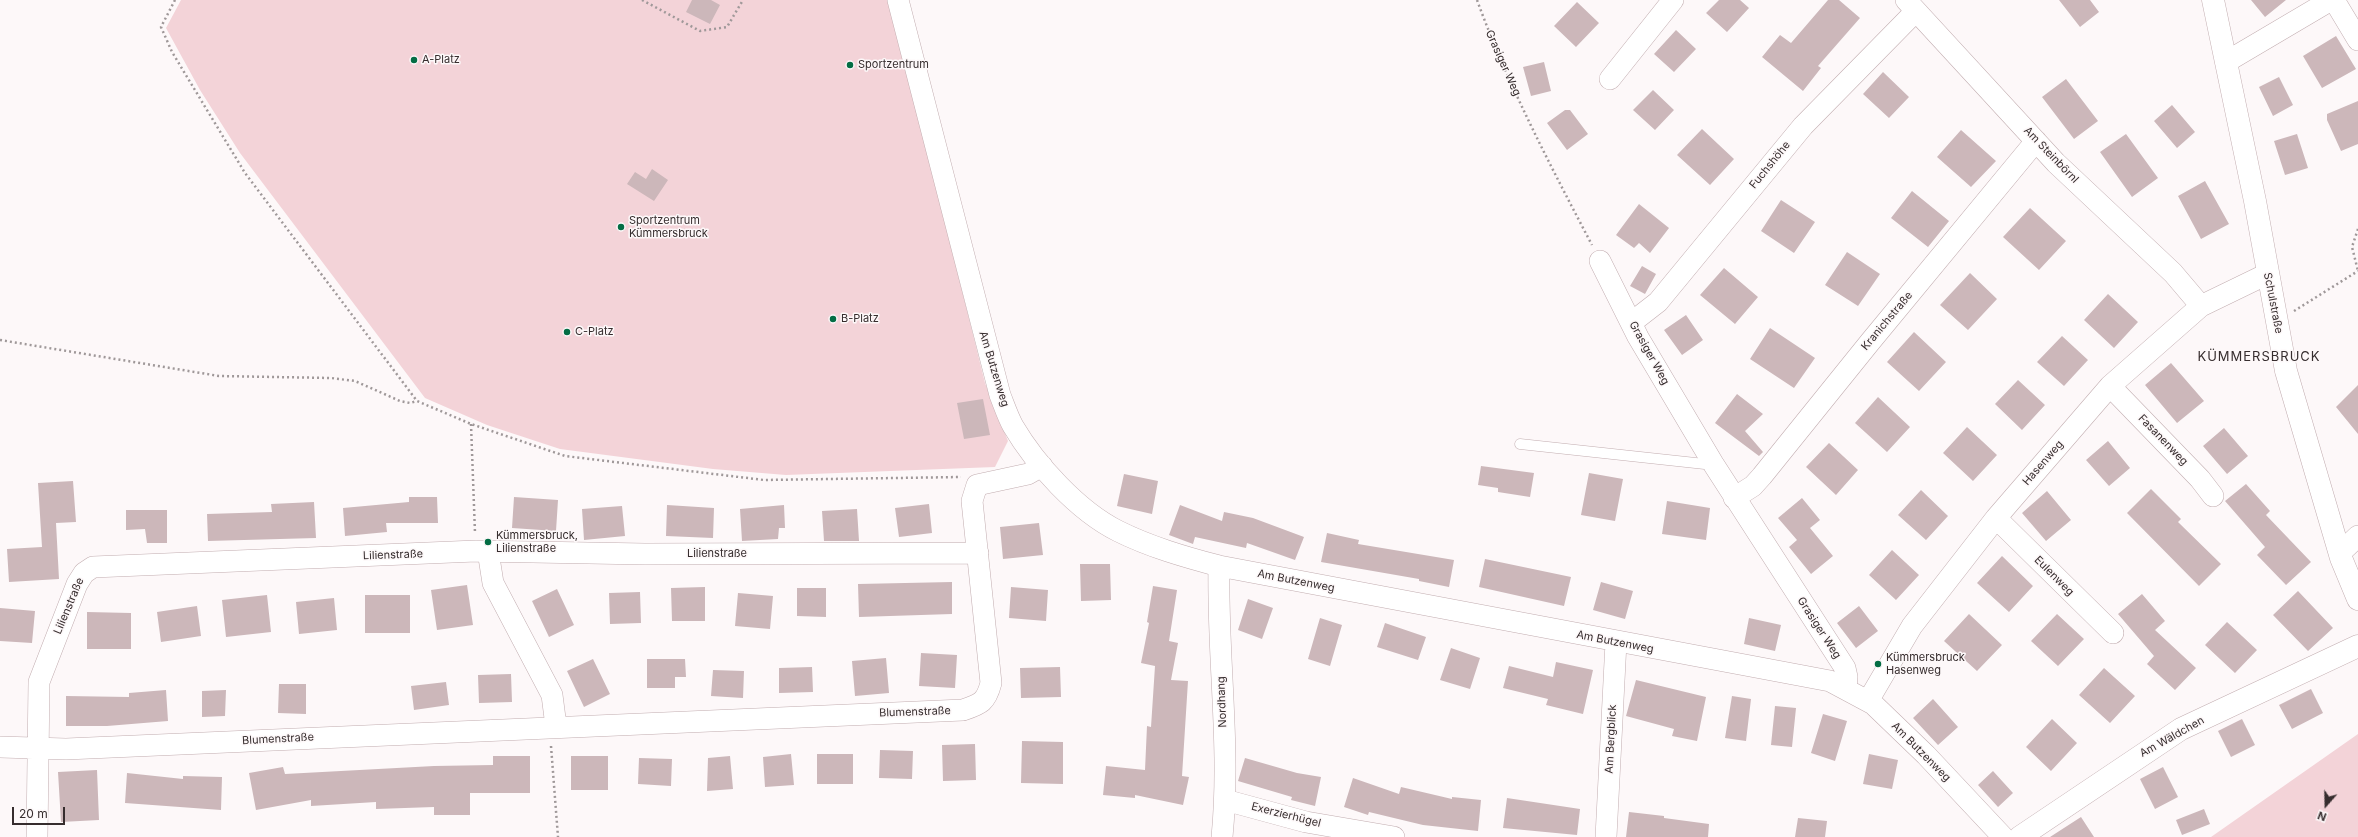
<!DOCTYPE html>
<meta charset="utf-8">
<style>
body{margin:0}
#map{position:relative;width:2358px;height:837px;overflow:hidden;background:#fdf8f9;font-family:Inter,sans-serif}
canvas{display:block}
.north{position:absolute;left:2306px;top:785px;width:40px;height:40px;-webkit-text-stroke:3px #fdf8f9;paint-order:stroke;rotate:200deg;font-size:11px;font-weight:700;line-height:16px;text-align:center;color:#362d2e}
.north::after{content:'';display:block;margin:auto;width:14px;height:18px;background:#362d2e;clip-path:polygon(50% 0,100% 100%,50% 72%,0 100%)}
.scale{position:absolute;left:12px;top:807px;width:53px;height:18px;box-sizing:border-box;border:2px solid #362d2e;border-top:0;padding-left:5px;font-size:12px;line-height:14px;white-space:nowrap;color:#362d2e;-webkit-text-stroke:3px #fdf8f9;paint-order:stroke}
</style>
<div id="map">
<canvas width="2358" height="837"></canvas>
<div class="north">N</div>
<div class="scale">20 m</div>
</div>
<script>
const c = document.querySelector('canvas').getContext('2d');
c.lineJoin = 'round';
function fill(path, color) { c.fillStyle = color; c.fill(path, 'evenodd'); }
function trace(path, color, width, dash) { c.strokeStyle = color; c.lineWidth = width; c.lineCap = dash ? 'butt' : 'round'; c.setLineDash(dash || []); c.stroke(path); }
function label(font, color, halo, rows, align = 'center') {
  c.font = font + ' Inter,sans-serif'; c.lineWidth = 3; c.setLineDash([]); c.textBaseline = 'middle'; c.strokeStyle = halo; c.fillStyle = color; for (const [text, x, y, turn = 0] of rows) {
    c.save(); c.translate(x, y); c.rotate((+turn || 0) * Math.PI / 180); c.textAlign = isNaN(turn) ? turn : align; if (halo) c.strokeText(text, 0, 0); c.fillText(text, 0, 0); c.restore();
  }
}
fill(new Path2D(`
 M181,0H890L985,383L1008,441L995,467L786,475L713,469L560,449L487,425L425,398L240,153L200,90L166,28Z
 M2358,734V837H2211Z`), '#f3d3d8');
fill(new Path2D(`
 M692,0H711L720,5L710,24L686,12Z
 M1719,0H1740L1749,8L1727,32L1706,13Z
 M1828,0H1839L1860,18L1818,66L1821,68L1803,91L1762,57L1780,35L1791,43Z
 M2059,0H2090L2099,12L2080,27Z
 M2251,0H2286L2265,17Z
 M1577,2L1599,23L1576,47L1554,26Z
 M1676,30L1696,49L1674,72L1654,54Z
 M2336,36L2356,69L2322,88L2303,56Z
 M1544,62L1551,91L1531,96L1523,67Z
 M1883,72L1909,97L1889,118L1863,94Z
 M2279,77L2293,105L2273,116L2259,87Z
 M2066,79L2098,121L2074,139L2042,97Z
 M1653,90L1674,110L1655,130L1633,110Z
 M2358,101V144L2341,151L2327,120V114Z
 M2172,105L2195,132L2177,148L2154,121Z
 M1565,110H1570L1588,134L1567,150L1547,123Z
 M1702,129L1734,159L1710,185L1677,155Z
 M1961,130L1996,161L1971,187L1937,157Z
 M2126,134L2158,178L2132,197L2100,152Z
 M2297,134L2308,168L2285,175L2274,141Z
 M652,169L668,180L654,201L627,184L635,172L646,179Z
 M2205,181L2229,224L2201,239L2178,196Z
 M1912,191L1949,221L1928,247L1891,218Z
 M1781,200L1815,222L1794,253L1761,231Z
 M1639,204L1669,228L1650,253L1639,243L1634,248L1616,235Z
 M2030,208L2066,241L2039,270L2003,237Z
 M1847,252L1880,274L1858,306L1825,285Z
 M1642,266L1656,274L1645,294L1630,286Z
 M1724,268L1758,297L1735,324L1700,295Z
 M1970,273L1997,299L1968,330L1940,305Z
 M2108,294L2138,322L2114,348L2084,320Z
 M1686,315L1703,340L1682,355L1664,330Z
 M1770,328L1815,358L1794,388L1750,359Z
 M1914,332L1946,362L1919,391L1887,362Z
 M2062,336L2088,360L2064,386L2037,362Z
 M2171,363L2204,401L2177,423L2145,385Z
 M2018,380L2045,405L2022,430L1995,404Z
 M2358,385V434L2336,407Z
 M1737,394L1763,414L1745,431L1763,452L1759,456L1715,423Z
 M1878,397L1910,427L1887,452L1855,423Z
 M983,399L990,435L964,439L957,403Z
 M1967,427L1997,455L1973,481L1943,453Z
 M2224,428L2248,456L2227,474L2203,446Z
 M2108,441L2130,468L2109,486L2086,460Z
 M1829,443L1858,470L1836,495L1806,467Z
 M1481,466L1534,473L1530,497L1498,492V488L1478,485Z
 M1589,473L1623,479L1615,521L1581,515Z
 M1124,474L1158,481L1152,514L1117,506Z
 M73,481L76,522L56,523L59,579L9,582L7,549L42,547L38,483Z
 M2246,484L2270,511L2266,515L2311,562L2286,585L2257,555L2265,547L2225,501Z
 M2151,489L2181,519L2178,522L2221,564L2199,586L2127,513Z
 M1921,490L1948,516L1926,540L1898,515Z
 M2047,491L2071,520L2046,541L2022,513Z
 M409,497H437L438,523H386L387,532L345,536L343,508L409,502Z
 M514,497L558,500L556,531L512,528Z
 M1802,498L1820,520L1810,528L1833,556L1811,574L1789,547L1797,540L1778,518Z
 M1667,501L1710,508L1706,540L1662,534Z
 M314,502L316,538L208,541L207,514L272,512L271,504Z
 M929,504L932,533L899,537L895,508Z
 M667,505L714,508L713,538L666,536Z
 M784,505L785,528H779L778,539L742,541L740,509Z
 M1180,505L1222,521L1224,512L1253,518L1304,537L1295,560L1247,543L1246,548L1195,537L1193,544L1169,535Z
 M622,506L625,536L584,540L582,509Z
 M857,509L859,541H824L822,511Z
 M126,510H167V543H147L145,529L126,530Z
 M1039,523L1043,555L1003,559L1000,527Z
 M1327,533L1359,540L1358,544L1454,560L1449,587L1419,581V579L1321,562Z
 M1892,550L1919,575L1896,600L1869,575Z
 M2002,556L2033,586L2009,612L1977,583Z
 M1485,559L1571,577L1564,606L1479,587Z
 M1080,564H1110L1111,600L1081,601Z
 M952,582V614L859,617L858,584Z
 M1601,582L1633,591L1625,619L1593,610Z
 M467,585L473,625L437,630L431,590Z
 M1153,586L1177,590L1169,641L1178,643L1171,680L1188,681L1182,776L1189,777L1183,805L1135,795V798L1103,795L1106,766L1145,770L1147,726L1151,727L1155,666L1141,663L1149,623L1147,622Z
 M705,587V621H672L671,588Z
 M1011,587L1048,590L1046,621L1009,618Z
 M797,588H826V617L797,616Z
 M557,589L574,625L549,637L532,601Z
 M2298,591L2333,628L2308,651L2273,615Z
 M640,592L641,623L610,624L609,593Z
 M738,593L773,596L770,629L735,626Z
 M2142,594L2165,621L2155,630L2196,668L2175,690L2147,664L2154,656L2118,614Z
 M267,595L271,632L226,637L222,600Z
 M365,595H410V633H365Z
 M334,598L337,630L299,634L296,602Z
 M1248,599L1273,608L1262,639L1238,630Z
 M197,606L201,636L161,642L157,612Z
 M1859,606L1878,631L1856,648L1837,623Z
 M0,608L35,611L32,643L0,641Z
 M87,612L131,613V649H87Z
 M1969,614L2002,645L1977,671L1944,641Z
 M2057,614L2084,639L2058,666L2031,641Z
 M1320,618L1342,625L1330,666L1308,659Z
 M1749,618L1781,625L1775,651L1744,644Z
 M2227,622L2257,650L2235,673L2205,645Z
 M1385,623L1426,637L1418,660L1377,647Z
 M1451,648L1480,658L1470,689L1440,680Z
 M921,653L957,655L955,688L919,686Z
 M886,658L889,693L855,696L852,661Z
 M593,659L610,694L584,707L567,671Z
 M647,659H685L686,677H675V688H647Z
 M1556,662L1593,670L1583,714L1546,705L1548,699L1503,688L1509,666L1553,677Z
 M812,667L813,692L779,693V668Z
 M1060,667L1061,697L1021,698L1020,668Z
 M2104,668L2135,696L2110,723L2079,695Z
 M713,670L744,671L743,698L711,696Z
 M511,674L512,702L479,703L478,675Z
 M1636,680L1706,697L1697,741L1672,736L1674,729L1626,716Z
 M446,682L449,705L414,710L411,686Z
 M279,684H306V714L278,713Z
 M2311,689L2323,713L2292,729L2279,705Z
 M166,690L168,721L107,726H66V696L129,697V693Z
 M226,690L225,716L202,717V691Z
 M1732,696L1751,699L1746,741L1725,738Z
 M1933,699L1958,727L1938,745L1913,718Z
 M1775,706L1796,708L1792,747L1771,745Z
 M1823,714L1847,721L1835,761L1811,753Z
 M2052,719L2077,743L2051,771L2026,747Z
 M2242,719L2255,745L2231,757L2218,731Z
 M1022,741L1063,742V784L1021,783Z
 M975,744L976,780L943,781L942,745Z
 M880,750L913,751L912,779L879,778Z
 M791,754L794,785L765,787L763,757Z
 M817,754H853V784H817Z
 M1869,754L1898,760L1892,789L1863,784Z
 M493,756H530V793H470V815H434V807L376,809V802L311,806V800L256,810L249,773L283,767L285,774L434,766L493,765Z
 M571,756H608V790H571Z
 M730,756L733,789L707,791L708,758Z
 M639,758L672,759L671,786L638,784Z
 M1245,758L1297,773L1321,777L1315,806L1291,800L1292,797L1238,781Z
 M2163,767L2178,797L2155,809L2140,779Z
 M97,770L99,820L61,822L58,772Z
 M1993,771L2013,793L1998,807L1978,785Z
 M127,773L183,779V776L222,777L221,810L125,803Z
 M1353,778L1399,794L1401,787L1452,799V797L1481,800L1478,831L1423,825L1369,812L1368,815L1344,807Z
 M1507,798L1580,809L1577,835L1503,828Z
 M2204,809L2210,824L2182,835L2176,820Z
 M1629,812L1664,816V818L1709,824L1708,837H1626Z
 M2081,817L2094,837H2050Z
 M1798,818L1827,821L1825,837H1795Z`), '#ccb7ba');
const service = new Path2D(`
 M1520,444L1714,465`);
const minor = new Path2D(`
 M898,0L1000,395C1004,405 1008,417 1013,426C1036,465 1078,511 1118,531C1150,547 1185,557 1219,566L1830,681L1873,704L1926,755L2003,837
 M1906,0L2056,163L2173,273L2201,306
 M2334,0L2358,40
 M2226,62L2331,0
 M1610,79L1673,0
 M1600,261L1638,337L1714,465L1845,668L1847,677L1846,689
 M1631,323L1658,302L1803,126L1915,12
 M2110,386L2200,479L2213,496
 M1734,498L1753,486L1762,476L1870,342L2036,141
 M1996,518L2113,633
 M488,551L493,583L552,695L556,726
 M2340,553L2358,536
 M1219,566C1217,656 1231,747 1222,837
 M1868,701L1912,626L1996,518L2110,386L2201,306L2267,274
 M0,747L66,749L963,710C981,704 986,702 991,683L972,501L977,485L1028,474L1042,466
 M1225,800L1306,822L1394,837
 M37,837L39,682L77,584L84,573L93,567L476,551L645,554L978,553
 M1606,837L1616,642`);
const tertiary = new Path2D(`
 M2213,0L2255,201L2286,371L2341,558L2358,599
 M2020,837L2181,729L2358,646`);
trace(service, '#c2adb0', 11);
trace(minor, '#c2adb0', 22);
trace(tertiary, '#c2adb0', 23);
trace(new Path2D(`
 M175,0L161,27L172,52L245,173L417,401L471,424L565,456L764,480L961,477
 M642,0L700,31L727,27L743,0
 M1477,0C1508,85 1550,165 1592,245
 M2358,229L2352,247L2358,271
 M2294,311L2358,271
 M0,340L219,376L331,378L355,381L400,401L410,403L417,401
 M471,424L475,533
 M551,746L558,837`), '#9f9899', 2.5, [2, 3]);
trace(service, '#fff', 10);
trace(minor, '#fff', 21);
trace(tertiary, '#fff', 22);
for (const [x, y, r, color] of [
 [414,60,4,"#036d44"],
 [850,65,4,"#036d44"],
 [621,227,4,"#036d44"],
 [833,319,4,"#036d44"],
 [567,332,4,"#036d44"],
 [488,542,4,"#036d44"],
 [1878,664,4,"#036d44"]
]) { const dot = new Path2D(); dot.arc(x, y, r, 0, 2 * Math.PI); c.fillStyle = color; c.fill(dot); trace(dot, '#fdf8f9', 1.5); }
label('11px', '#362d2e', '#fdf8f9', [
 ["A-Platz",422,60],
 ["Sportzentrum",858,65],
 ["Sportzentrum",629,221],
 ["Kümmersbruck",629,234],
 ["B-Platz",841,319],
 ["C-Platz",575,332],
 ["Kümmersbruck,",496,536],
 ["Lilienstraße",496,549],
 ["Kümmersbruck",1886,658],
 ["Hasenweg",1886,671]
], 'left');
label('11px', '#362d2e', '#fdf8f9', [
 ["Grasiger Weg",1503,63,66],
 ["Am Steinbörnl",2051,155,46],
 ["Fuchshöhe",1770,165,-51],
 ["Schulstraße",2273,303,79],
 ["Kranichstraße",1887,321,-50],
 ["Grasiger Weg",1649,353,61],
 ["Am Butzenweg",994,369,73],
 ["Fasanenweg",2163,440,46],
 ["Hasenweg",2043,463,-49],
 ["Lilienstraße",717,554],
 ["Lilienstraße",393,555,-2],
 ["Eulenweg",2054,576,45],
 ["Am Butzenweg",1296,581,11],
 ["Lilienstraße",69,606,-67],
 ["Grasiger Weg",1819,628,57],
 ["Am Butzenweg",1615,642,11],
 ["Nordhang",1222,702,-92],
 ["Blumenstraße",915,712,-2],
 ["Am Wäldchen",2172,737,-29],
 ["Blumenstraße",278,739,-3],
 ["Am Bergblick",1611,739,-87],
 ["Am Butzenweg",1921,752,45],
 ["Exerzierhügel",1286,815,14]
]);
c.letterSpacing = '1px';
label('13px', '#362d2e', '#fdf8f9', [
 ["KÜMMERSBRUCK",2259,357]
]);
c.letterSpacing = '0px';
</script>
